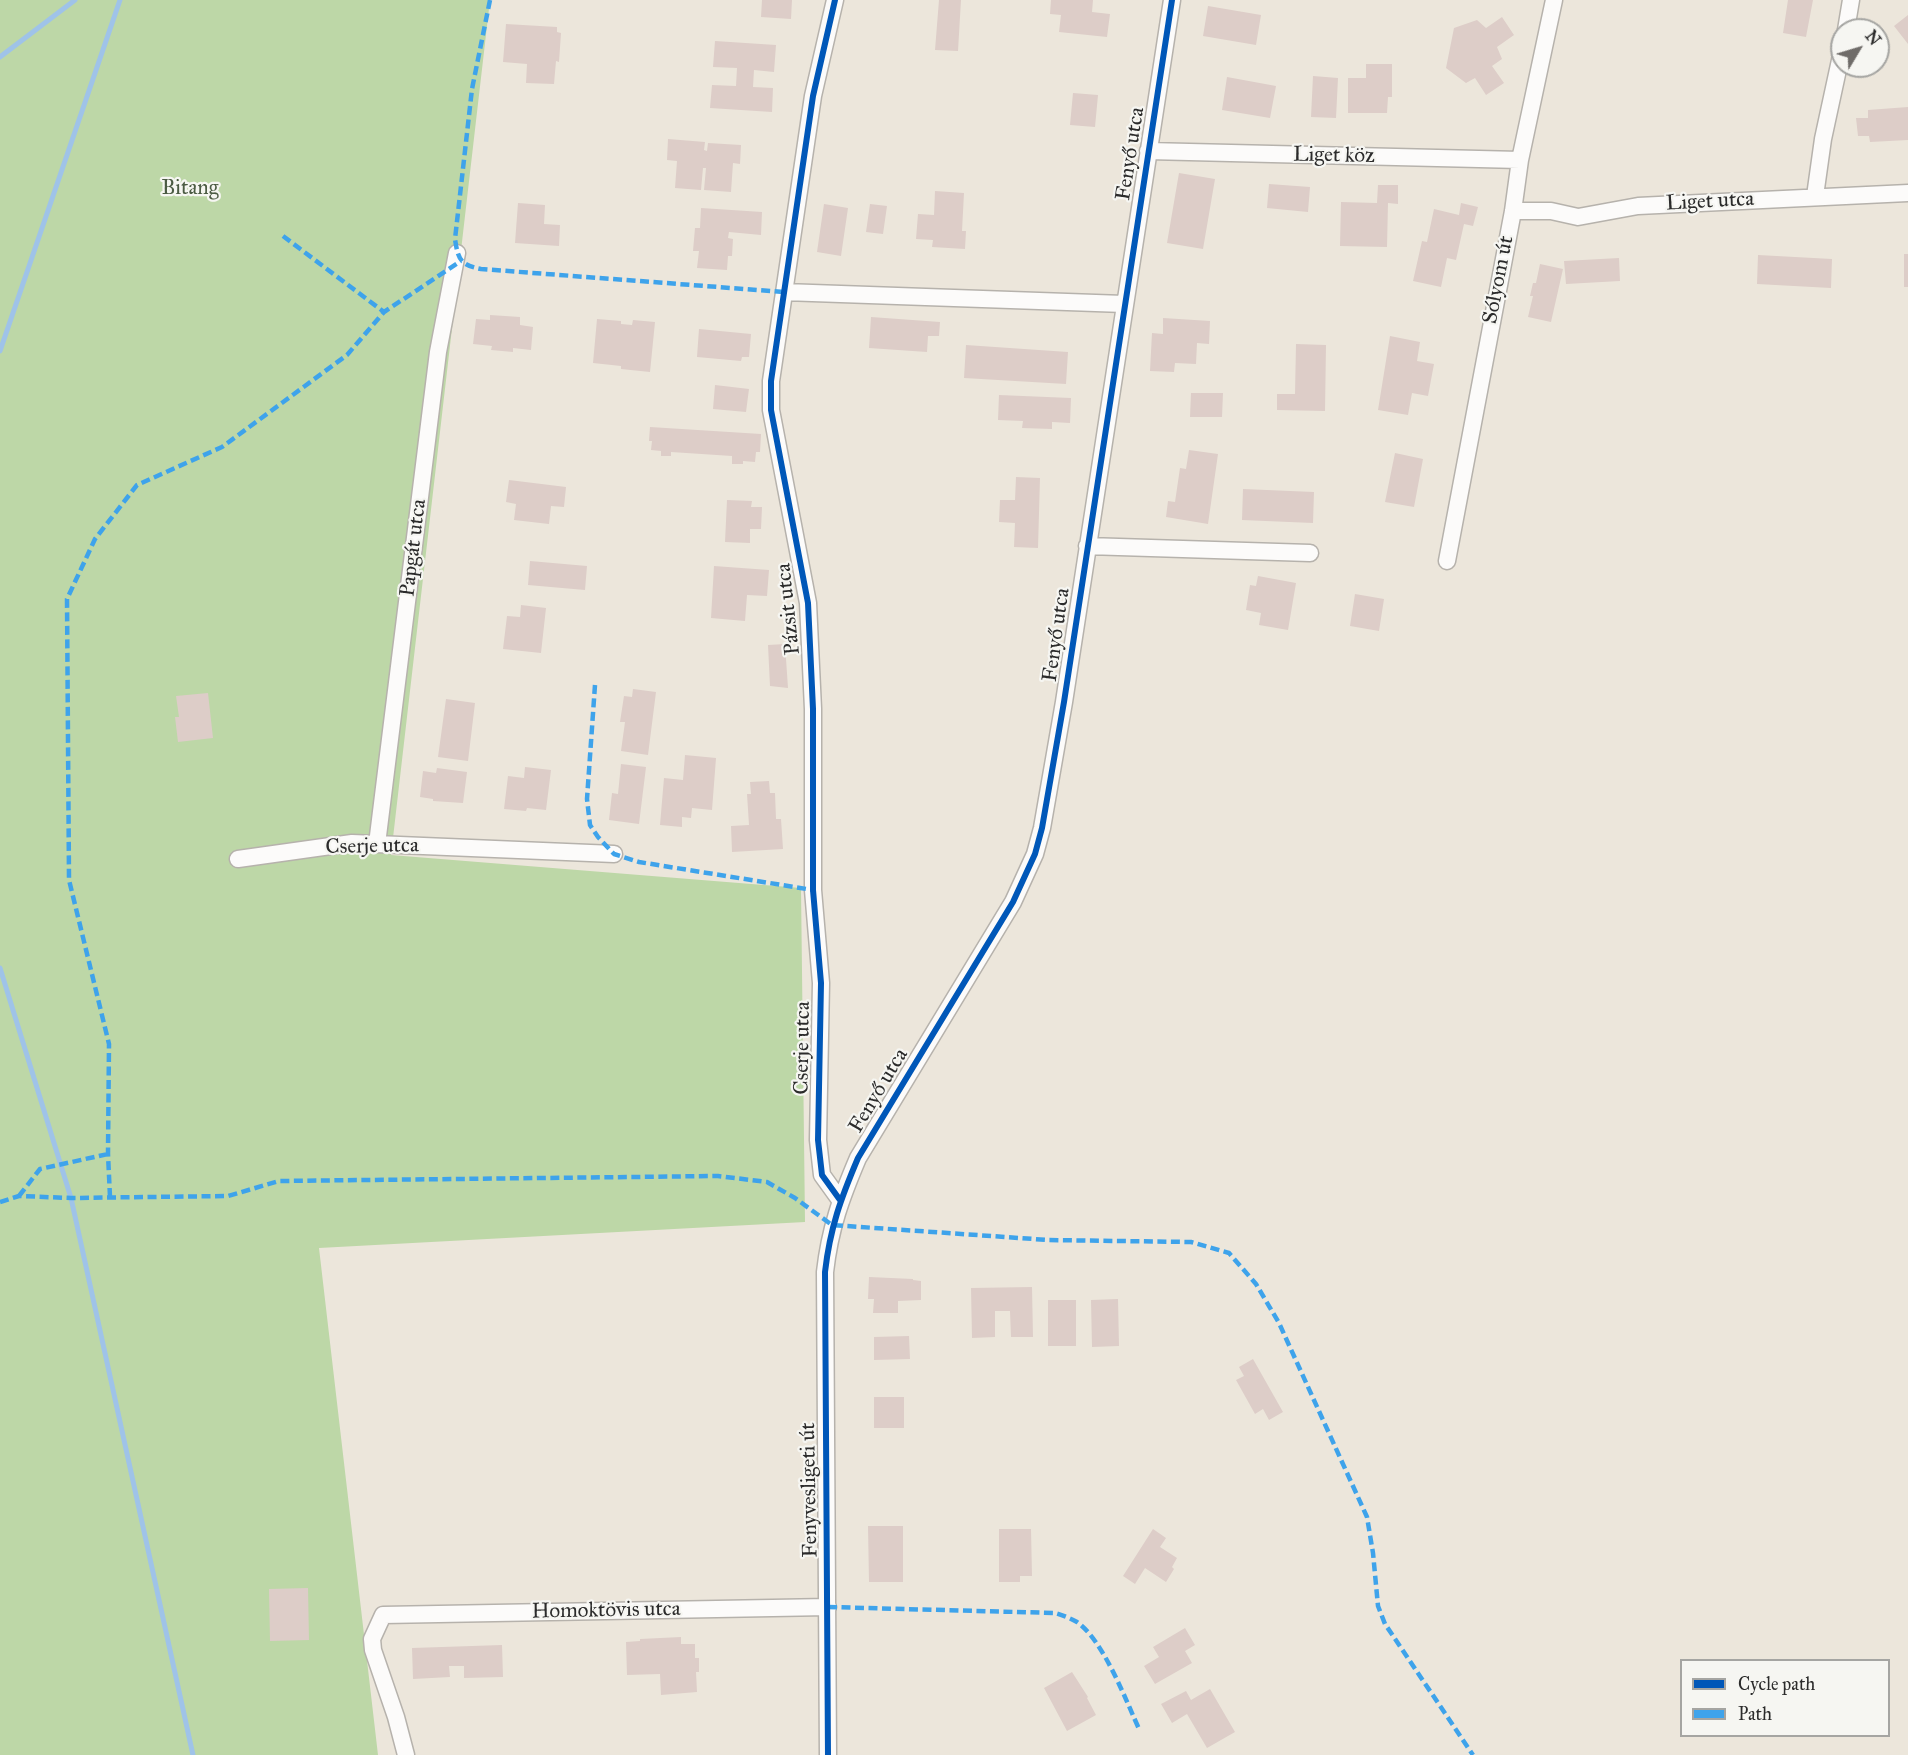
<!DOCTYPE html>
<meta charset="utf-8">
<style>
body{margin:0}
#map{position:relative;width:1908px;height:1755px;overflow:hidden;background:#ece6db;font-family:"IM FELL Great Primer",serif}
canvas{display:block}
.legend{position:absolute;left:1680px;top:1659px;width:210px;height:78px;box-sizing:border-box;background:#f6f6f2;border:2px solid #a5a5a2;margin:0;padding:8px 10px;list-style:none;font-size:18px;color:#2b2b2b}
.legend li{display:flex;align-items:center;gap:12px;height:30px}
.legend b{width:30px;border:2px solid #a5a5a2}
.north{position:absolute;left:1830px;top:18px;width:60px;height:60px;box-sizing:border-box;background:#f6f6f2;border:2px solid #a5a5a2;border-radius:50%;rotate:52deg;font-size:16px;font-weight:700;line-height:24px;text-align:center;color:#2b2b2b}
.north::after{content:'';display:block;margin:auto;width:21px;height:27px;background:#6f6c69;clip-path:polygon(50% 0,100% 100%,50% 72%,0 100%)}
</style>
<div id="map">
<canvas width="1908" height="1755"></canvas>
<ul class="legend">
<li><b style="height:8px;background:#0057b8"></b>Cycle path</li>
<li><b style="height:8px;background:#3ea3eb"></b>Path</li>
</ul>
<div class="north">N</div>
</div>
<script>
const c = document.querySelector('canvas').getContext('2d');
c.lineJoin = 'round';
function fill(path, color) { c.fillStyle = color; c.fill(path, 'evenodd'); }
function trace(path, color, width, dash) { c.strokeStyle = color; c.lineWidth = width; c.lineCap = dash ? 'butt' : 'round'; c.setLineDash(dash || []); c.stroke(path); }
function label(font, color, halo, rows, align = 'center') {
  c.font = font + ' "IM FELL Great Primer",serif'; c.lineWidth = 4.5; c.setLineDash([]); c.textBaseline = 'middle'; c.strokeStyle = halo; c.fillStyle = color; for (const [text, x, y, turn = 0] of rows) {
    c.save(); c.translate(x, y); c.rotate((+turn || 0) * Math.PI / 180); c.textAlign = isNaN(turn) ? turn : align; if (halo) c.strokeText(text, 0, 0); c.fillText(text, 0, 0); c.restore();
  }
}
fill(new Path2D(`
 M0,0H490L391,855L801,888L805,1222L319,1248L378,1755H0Z`), '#bdd7a7');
trace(new Path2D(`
 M0,57L75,0
 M0,351L120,0
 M0,968L71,1198L193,1755`), '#9fc3e8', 5);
fill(new Path2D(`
 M762,0H792L791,19L761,17Z
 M939,0H961L958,51L935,50Z
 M1051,0H1093L1092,12L1110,14L1107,37L1059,32L1061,15L1050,14Z
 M1788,0H1813L1806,37L1783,33Z
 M1208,6L1261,15L1256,45L1203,36Z
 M1908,15V44L1894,26Z
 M1502,17L1514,35L1497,47L1502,59L1492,66L1504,83L1486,95L1475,78L1466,83L1446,68L1454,28L1477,20L1486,28Z
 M506,24L557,27V32L561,33L559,62L556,61L554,84L526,83L527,64L503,62Z
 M715,41L776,45L774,72L754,70L753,87L773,88L772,112L710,108L712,85L736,86L737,68L713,67Z
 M1366,64H1392V97H1388L1387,113H1348V78H1366Z
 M1313,76L1338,78L1336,118L1311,117Z
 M1227,77L1276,86L1270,118L1222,110Z
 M1073,93L1098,95L1095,127L1070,125Z
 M1908,107V140L1870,142L1869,136H1858L1856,118H1868V110Z
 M668,139L705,142L704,150L707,151L708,143L741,145L740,164L733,163L731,192L704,190L706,168H703L701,190L675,188L677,161L667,160Z
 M1179,173L1215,179L1203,249L1167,243Z
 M1269,184L1310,187L1308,212L1267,208Z
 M1378,185H1398V204L1388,203L1387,247L1340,246L1341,202L1377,203Z
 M935,191L964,193L962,231H966L965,249L932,247L933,240L916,239L918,214L934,215Z
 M518,203L545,205L544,224L560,225L559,246L515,243Z
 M1461,203L1478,207L1473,226L1464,224L1456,260L1447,258L1441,287L1413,281L1422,241L1427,242L1434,209L1459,215Z
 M824,204L848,208L841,256L817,252Z
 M870,204L887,206L883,234L866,232Z
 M701,208L762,212L761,235L729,232L728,238L733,239L732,256H728L727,270L697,268L699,251H693L695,228H700Z
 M1904,254H1908V287H1904Z
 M1758,255L1832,259L1831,288L1757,284Z
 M1619,258L1620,281L1566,284L1564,261Z
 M1540,264L1563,269L1551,322L1528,317L1533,296H1530L1533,283H1536Z
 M490,315L520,317V325L533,327L531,350L513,348V352L491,350L492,346L473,344L476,319L490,320Z
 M871,317L940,322L939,336H928L927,352L869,348Z
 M1163,318L1210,321L1209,344L1197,343L1196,364L1175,363L1174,372L1150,371L1152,333L1163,334Z
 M597,319L621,321V324L632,325L633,320L655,322L650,372L621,369V366L593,363Z
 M699,329L751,334L749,357H742L741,361L697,357Z
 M1390,336L1420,342L1417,361L1434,364L1428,396L1412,393L1408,415L1378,410Z
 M1296,344L1326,345L1325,411L1277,410V394H1295Z
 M966,345L1068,352L1066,384L964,378Z
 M715,385L749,389L746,412L713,409Z
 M1191,393H1223L1222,417H1190Z
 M999,395L1071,398L1070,423L1052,422V429L1022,428L1023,421L998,420Z
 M650,427L761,434L760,452H756L755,462L743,461V464H732V456L671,452V456H661V451L651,450L652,441H649Z
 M1189,450L1218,454L1208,524L1166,517L1168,501L1175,502L1180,468L1186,469Z
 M1395,453L1423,459L1414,507L1385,502Z
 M1016,477L1040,478L1038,548L1014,547L1015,523L999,522L1000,500H1015Z
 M509,480L566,487L564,507L551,506L549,524L514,520L516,504L506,502Z
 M1243,489L1314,492L1313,523L1242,520Z
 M727,500L752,501L751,507H762L761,529H750V543L725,542Z
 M530,561L587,566L585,590L528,585Z
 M714,566L769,570L767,596L747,595L745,621L711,618Z
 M1258,576L1296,583L1288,630L1259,625L1261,613L1246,610L1250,585L1256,586Z
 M1355,594L1384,599L1379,631L1350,626Z
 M521,605L546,608L541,653L503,649L507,616L520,617Z
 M785,644L788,688L770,686L768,645Z
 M633,689L656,692L648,755L621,751L625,722H620L624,696L632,697Z
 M208,693L213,738L178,742L175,717H179L176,696Z
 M446,699L475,703L468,761L438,757Z
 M685,755L716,758L712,810L692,808L691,818L682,817V827L660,825L664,778L683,780Z
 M621,764L646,767L639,824L609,820L612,793L618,794Z
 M525,767L551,770L546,810L527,808L526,811L504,809L508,776L524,778Z
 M437,768L467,772L463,803L433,801V799L420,797L423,771L436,773Z
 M769,781L770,793H775L776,819H781L783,849L732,852L731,826L749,825L747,794H751L750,782Z
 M869,1277L913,1279V1280L921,1281V1300L898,1301V1313H873L874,1299H868Z
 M1032,1287L1033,1337H1011L1010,1311H995V1337L972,1338L971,1288Z
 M1118,1299L1119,1346L1092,1347L1091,1300Z
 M1048,1300H1076V1346H1048Z
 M909,1336L910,1359L874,1360V1337Z
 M1253,1359L1283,1412L1269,1420L1263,1409L1255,1414L1236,1380L1244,1376L1239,1367Z
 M874,1397H904V1428H874Z
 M868,1526H903V1582H869Z
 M999,1529H1031L1032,1576H1020V1582H999Z
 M1153,1529L1166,1538L1160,1547L1177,1558L1172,1567L1174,1569L1166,1582L1145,1568L1135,1584L1123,1576Z
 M308,1588L309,1640L270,1641L269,1589Z
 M1185,1628L1195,1645L1185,1651L1192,1663L1155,1684L1144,1666L1159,1657L1153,1647Z
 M681,1637V1644H695V1658H699V1672H696L697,1692L661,1695L660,1674L627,1675L626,1642L640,1641V1639Z
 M502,1645L503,1677L464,1678V1666H449L450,1677L413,1679L412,1648Z
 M1072,1672L1088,1697L1087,1698L1096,1715L1067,1731L1044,1688Z
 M1210,1689L1235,1732L1207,1748L1187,1714L1172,1723L1161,1704L1186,1691L1191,1700Z`), '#ddcdc8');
const street = new Path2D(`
 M835,0L813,96L771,381V410L808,603L813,709V890L821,983L818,1140L822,1175L840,1200
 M1846,30L1851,0
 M1148,151L1520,160
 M1815,196L1823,139L1842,51
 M1513,211H1551L1578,217L1638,206L1908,193
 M784,292L1124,304
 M1087,546L1310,553
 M1447,561L1513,211L1520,160L1554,0
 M377,844L438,352L457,253
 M238,859L352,843L614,854
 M406,1755L396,1717L373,1650L372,1639L383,1615L828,1607
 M828,1755L825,1272C830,1228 841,1198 858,1158L1013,902L1035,854L1042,828L1064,702L1172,0`);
trace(street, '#b6b2ac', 19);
trace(street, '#fcfbfa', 16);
trace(new Path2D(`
 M490,0L472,89L455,239C458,259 460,265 481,269L784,292
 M283,236L384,312
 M595,685L587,799L590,825L598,837L614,854L639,862L813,890
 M19,1196L40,1169L108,1154
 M110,1197L108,1154L109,1044L69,880L67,599L95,539L137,485L222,447L347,355L384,312L461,261
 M0,1202L19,1196L71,1198L228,1196L279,1181L718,1176L767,1182L795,1198L832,1225L1048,1240L1191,1242L1229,1253L1256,1284L1279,1323L1367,1517L1373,1553L1378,1606L1385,1624L1473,1755
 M828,1607L1055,1613C1062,1615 1070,1618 1077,1622C1104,1641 1126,1701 1140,1731`), '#3ea3eb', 4.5, [9, 4.5]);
trace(new Path2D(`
 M835,0L813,96L771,381V410L808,603L813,709V890L821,983L818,1140L822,1175L840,1200
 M828,1755L825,1272C830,1228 841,1198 858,1158L1013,902L1035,854L1042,828L1064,702L1172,0`), '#0057b8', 6);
label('21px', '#2b2b2b', '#f6f6f2', [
 ["Fenyő utca",1131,154,-81],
 ["Liget köz",1334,156,1],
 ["Liget utca",1710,202,-3],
 ["Sólyom út",1499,280,-79],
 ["Papgát utca",414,548,-83],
 ["Pázsit utca",789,609,-96],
 ["Fenyő utca",1057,635,-82],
 ["Cserje utca",372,847,-1],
 ["Cserje utca",803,1048,-89],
 ["Fenyő utca",879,1091,-59],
 ["Fenyvesligeti út",810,1490,-91],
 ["Homoktövis utca",606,1611,-1]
]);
label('21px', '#4b5b43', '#f6f6f2', [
 ["Bitang",190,189]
]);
</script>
